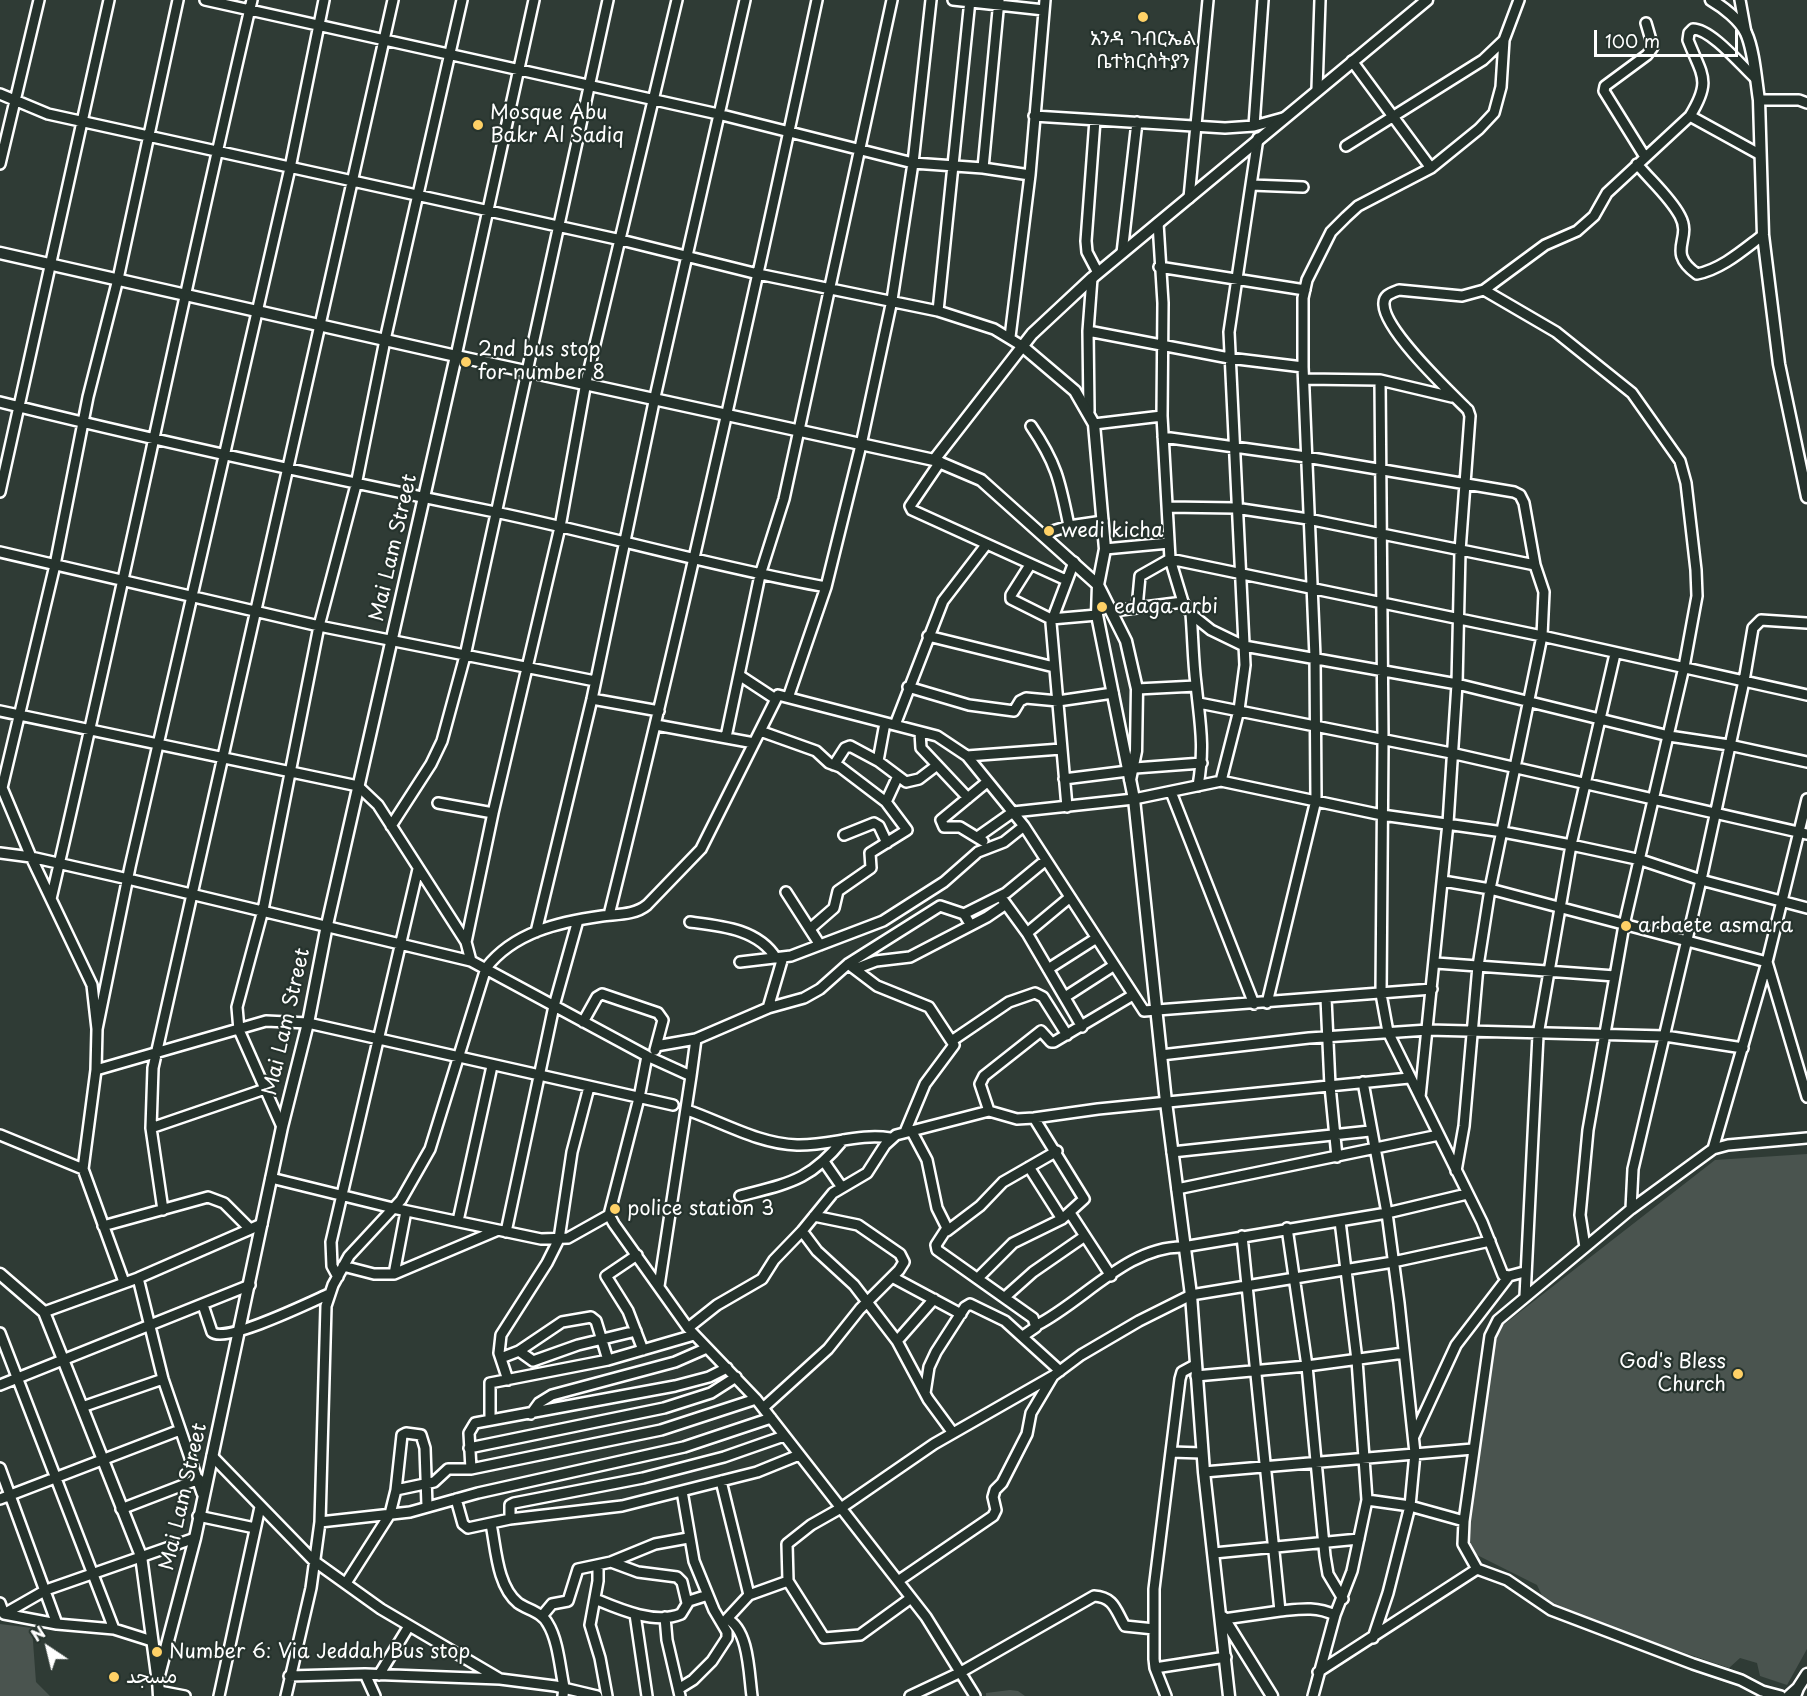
<!DOCTYPE html>
<meta charset="utf-8">
<style>
body{margin:0}
#map{position:relative;width:1807px;height:1696px;overflow:hidden;background:#2f3b35;font-family:"Playpen Sans",sans-serif}
canvas{display:block}
.north{position:absolute;left:18px;top:1618px;width:60px;height:60px;-webkit-text-stroke:4px #26332d;paint-order:stroke;rotate:325deg;font-size:16px;font-weight:700;line-height:24px;text-align:center;color:#fff}
.north::after{content:'';display:block;margin:auto;width:21px;height:27px;background:#fff;clip-path:polygon(50% 0,100% 100%,50% 72%,0 100%)}
.scale{position:absolute;left:1594px;top:30px;width:144px;height:27px;box-sizing:border-box;border:3px solid #fff;border-top:0;padding-left:8px;font-size:18px;line-height:21px;white-space:nowrap;color:#fff;-webkit-text-stroke:4px #26332d;paint-order:stroke}
</style>
<div id="map">
<canvas width="1807" height="1696"></canvas>
<div class="north">N</div>
<div class="scale">100 m</div>
</div>
<script>
const c = document.querySelector('canvas').getContext('2d');
c.lineJoin = 'round';
function fill(path, color) { c.fillStyle = color; c.fill(path, 'evenodd'); }
function trace(path, color, width, dash) { c.strokeStyle = color; c.lineWidth = width; c.lineCap = dash ? 'butt' : 'round'; c.setLineDash(dash || []); c.stroke(path); }
function label(font, color, halo, rows, align = 'center') {
  c.font = font + ' "Playpen Sans","Playpen Sans Arabic","Noto Sans Ethiopic",sans-serif'; c.lineWidth = 4.5; c.setLineDash([]); c.textBaseline = 'middle'; c.strokeStyle = halo; c.fillStyle = color; for (const [text, x, y, turn = 0] of rows) {
    c.save(); c.translate(x, y); c.rotate((+turn || 0) * Math.PI / 180); c.textAlign = isNaN(turn) ? turn : align; if (halo) c.strokeText(text, 0, 0); c.fillText(text, 0, 0); c.restore();
  }
}
fill(new Path2D(`
 M1807,1154V1649L1787,1685L1760,1676L1757,1663L1740,1658L1729,1668L1547,1606L1537,1585L1465,1549L1493,1333L1715,1160Z
 M0,1624L32,1628L36,1682L50,1696H0Z
 M1010,1690L1018,1691L1025,1696H986V1693Z`), '#4a544f');
const minor = new Path2D(`
 M205,0L718,114L913,163L983,168L1030,175
 M953,0L1044,10
 M1740,0L1746,33
 M1352,61L1431,168
 M1317,89L1320,0
 M0,94L48,114L621,240L758,274L938,311L994,329L1022,346
 M1759,100H1799L1807,103
 M1034,116L1225,128L1254,126L1283,118
 M1690,116L1759,154
 M1095,120L1086,241L1087,252L1098,273
 M1254,126L1263,0
 M1346,146L1483,60L1504,40
 M1645,157L1604,91L1605,86L1647,55L1653,47L1646,23
 M0,164L39,0
 M1637,164C1651,181 1670,197 1680,216C1693,240 1665,251 1697,274C1722,269 1743,250 1763,235
 M983,168L999,0
 M1251,185L1303,187
 M1189,198L1208,0
 M1122,253L1137,122
 M1159,267L1305,290
 M1484,290L1556,332L1632,393L1680,461L1686,483L1696,570L1697,596L1684,667L1624,925L1588,1130L1580,1215L1585,1247
 M938,311L970,0
 M1088,331L1229,358L1303,367
 M1010,337L1030,175L1045,0
 M456,356L534,0
 M1305,379L1380,380L1452,397
 M1380,380L1383,740L1381,994L1388,1032L1482,1222L1503,1275L1509,1276L1524,1272
 M0,402C164,443 329,478 495,512C605,535 714,567 826,587
 M1089,411L1088,331L1092,278
 M1094,424L1162,416
 M1031,426C1057,464 1060,482 1069,526
 M1163,437L1306,457L1514,492L1520,495L1524,503L1535,565L1544,592L1542,636L1490,889L1478,966L1464,1126L1456,1171
 M940,462L910,506L912,510L1066,580
 M0,492L109,0
 M1168,507L1235,508L1308,519L1535,565
 M1043,534L1069,526L1103,521
 M1105,549L1169,543
 M0,552L319,626L595,681
 M1030,565L1011,595V599L1051,619L1097,615
 M1183,602L1191,614L1211,630L1244,646L1457,684L1669,736L1729,745L1807,762
 M1137,608L1140,576L1170,559L1542,636L1807,695
 M1113,611L1183,602L1170,559L1162,416L1163,303L1158,223
 M1191,614C1193,637 1193,661 1196,684C1200,724 1205,745 1198,786
 M928,636L1054,667
 M739,675L774,698
 M908,687L969,705L1014,711L1020,701L1026,698L1058,701L1113,693
 M1137,689L1196,686
 M789,695L826,587L861,445L892,300L913,163L931,0
 M592,699L659,711
 M1199,703L1451,753L1807,834
 M0,711L358,786L378,805L466,942L471,961
 M656,725L754,743
 M895,725L943,601L986,545
 M760,731L816,751L829,763L840,767L886,802L907,830L870,853L871,868L838,891L834,908L811,928
 M920,732L921,748L968,798
 M726,737L760,575L784,499L799,430L892,0
 M967,756L1061,749
 M878,761L885,723
 M834,765L845,748L850,746L878,761L906,782L919,779L936,766
 M1135,768L1202,763
 M1064,779L1128,771
 M1221,781L1239,710L1245,665L1229,332L1258,138
 M0,783L31,857L92,985L97,1029L96,1070L83,1169L124,1282
 M2,788L55,565L88,397L118,279L178,0
 M1171,792L1254,1004
 M886,802L898,776
 M438,803L493,813
 M1067,807L1051,623L1074,562
 M391,826L431,764L442,741L465,656L608,0
 M844,835L874,823L879,826L887,843
 M979,836L1013,812L1134,799L1221,781L1382,815L1503,832L1571,845L1641,860L1701,880L1807,908
 M983,841L960,827H944L941,820L987,782
 M0,853L31,857L128,879L471,961L647,1056L691,1076L659,1286
 M1443,881L1490,889L1767,962L1807,1097
 M786,892L820,945
 M1000,896L1027,933L1082,1027
 M51,899C121,600 182,299 252,0
 M964,914L1006,893L1046,860
 M609,915C684,612 752,306 817,0
 M690,922C722,926 758,929 776,958
 M536,932L592,699L655,397L745,0
 M1027,933L1069,898
 M466,942L493,813L560,527L586,382L677,0
 M740,962L791,956L883,921L944,882L978,852L1004,842L1024,826
 M1436,963L1615,976
 M848,964L877,986L929,1007L954,1045L925,1084L905,1132
 M855,969L876,961L910,957L987,917L1006,904
 M1048,969L1095,939
 M1065,997L1113,966
 M1326,998L1330,1086L1337,1157
 M1267,1003L1316,800L1315,657L1303,367V298L1307,280L1331,232L1346,217L1358,206L1431,168L1479,129L1494,113L1501,87L1504,40L1519,0
 M768,1008L783,957
 M583,1022L597,997L602,994L658,1013L663,1020L655,1050
 M97,1029L130,867L290,168L324,0
 M953,1040L1009,1002L1035,993L1043,997L1067,1035
 M656,1046L696,1039L768,1008L804,998L820,989L848,964L940,906L964,914L970,924
 M1161,1055L1309,1038L1428,1030L1665,1036L1743,1048
 M647,1056L639,1098L609,1215L614,1224L688,1328L756,1399L926,1617L975,1696
 M96,1070L266,1021L308,1023L673,1105
 M691,1076L696,1039
 M1363,1082L1387,1213L1399,1303L1415,1453L1410,1506L1388,1593L1373,1638
 M1420,1097L1448,823L1457,684L1460,551L1470,416L1468,410C1449,391 1385,331 1384,305C1383,295 1391,293 1399,290L1462,296L1484,290L1545,245L1577,231L1594,216L1607,193L1690,116C1712,80 1702,76 1688,40L1689,33L1693,29C1711,29 1741,65 1755,78
 M687,1110C722,1122 759,1144 797,1145C829,1146 859,1133 890,1138
 M989,1111L980,1084L984,1076L1041,1031L1051,1042H1054L1133,995
 M282,1127L239,1030L237,1007L263,910L319,626L356,485L385,340L462,0
 M151,1128L265,1089
 M911,1130L927,1160L937,1208L947,1228L936,1245L937,1250L1033,1318L1036,1327L1023,1336
 M0,1135L83,1169
 M1713,1149L1767,962L1807,799
 M1172,1152L1370,1131
 M825,1163L841,1186
 M1029,1167L1062,1219
 M271,1178L393,1208L541,1239L568,1238L609,1215
 M1177,1189L1439,1135
 M740,1196C789,1183 810,1181 843,1140
 M1631,1209L1633,1169L1701,880L1744,681L1753,628L1761,620L1807,623
 M163,1210L151,1128L153,1068L393,0
 M1070,1213L1111,1276
 M458,1221L492,1066
 M103,1226L208,1197L224,1203L250,1229
 M1287,1228L1307,1366L1325,1556L1328,1574L1343,1599
 M802,1231L817,1251L854,1285L897,1341L928,1399L953,1433
 M947,1231L980,1206L1003,1182L1057,1151
 M506,1232L554,1006L578,920
 M637,1255L606,1276L628,1311L643,1350
 M343,1266L374,1274H394L498,1230
 M394,1274L406,1211
 M338,1277L332,1266L331,1242L418,869
 M892,1277L961,1314
 M979,1277L1013,1243L1062,1219L1084,1199L1034,1118
 M138,1278L163,1379L202,1493
 M1525,1296L1538,1035L1571,845L1615,654
 M1005,1297L1033,1272L1085,1236
 M203,1305L212,1332C225,1344 311,1302 329,1294
 M44,1312L138,1278L262,1224
 M1037,1325C1084,1301 1128,1246 1183,1247L1387,1213L1467,1194
 M688,1328L717,1305L762,1279L774,1260L802,1231L833,1193L867,1173L885,1145L896,1135L989,1111L1017,1119L1034,1118L1098,1109L1409,1078
 M0,1333L114,1629
 M897,1341L934,1299
 M519,1351L562,1322L591,1317L596,1321L608,1360
 M501,1358L519,1351L533,1361L578,1345L636,1331
 M1195,1365L1182,1372L1180,1379L1154,1589V1659L1155,1668L1226,1657
 M1196,1376L1307,1366L1404,1353
 M508,1380L499,1353L501,1335L547,1263L559,1239L572,1152L589,1087
 M0,1385L250,1285
 M925,1393L929,1367L936,1352L965,1307L970,1304L1005,1321L1060,1371
 M82,1407L163,1379
 M763,1408L828,1349L860,1309L899,1270L904,1262L900,1254L858,1225L814,1216
 M531,1414L539,1403L552,1395L675,1362L707,1348
 M490,1420V1383L608,1360L694,1335
 M1414,1436L1456,1345L1509,1276
 M469,1448L664,1408L711,1393L736,1377
 M1171,1452L1202,1453
 M212,1456L314,1561L381,1609L500,1679
 M0,1468L57,1624
 M471,1469L469,1433L475,1423L675,1386L709,1377L727,1368
 M1204,1472L1473,1449
 M721,1481L749,1595
 M396,1490L402,1435L406,1433L421,1435L425,1448L427,1506
 M0,1499L180,1430
 M456,1499L463,1524L468,1528L510,1519L622,1506L757,1472L799,1455
 M1367,1500L1410,1506L1464,1521
 M121,1509L199,1479
 M198,1516L255,1528
 M510,1519V1505L514,1503L643,1478L724,1457L784,1436
 M320,1522L410,1512L478,1493L684,1447L771,1418
 M491,1524C496,1548 497,1586 518,1603C528,1610 542,1612 548,1624C558,1640 560,1668 564,1687L563,1696
 M1214,1553L1359,1539
 M611,1562L638,1572L677,1577L682,1582L687,1603
 M598,1566V1581L590,1625L600,1658L607,1696
 M898,1581L993,1516L996,1510L993,1497L995,1490L1002,1483L1027,1434L1031,1413L1053,1376
 M346,1583L390,1514L396,1490L434,1482L448,1469H471L661,1430L756,1399
 M911,1598L860,1635L824,1638L788,1581L787,1544L811,1525L841,1508L934,1444L1053,1376L1081,1355L1139,1321L1191,1295L1393,1262L1490,1241
 M595,1599C619,1609 655,1625 681,1614L689,1601L708,1595
 M0,1603L4,1614L46,1590L195,1538
 M1280,1611C1300,1609 1316,1606 1335,1615
 M4,1614L57,1624L114,1629L152,1641
 M635,1614L647,1696
 M542,1616L552,1604L568,1601L578,1569L611,1562L655,1544L688,1538
 M665,1617L667,1640L680,1696
 M727,1619C749,1629 749,1675 752,1696
 M1224,1619L1280,1611L1242,1236
 M724,1622L749,1595L788,1581
 M1155,1668L1166,1696
 M1318,1672L1477,1569
 M365,1674L375,1696
 M379,1675L409,1626
 M289,1676L365,1674L500,1679L555,1686L597,1696
 M680,1688L693,1680L712,1661L727,1638V1632L714,1610L694,1561L682,1491
 M159,1691L185,1696
 M219,1696L260,1507
 M286,1696L311,1588L320,1522L326,1306L333,1285L349,1256L401,1200L430,1149L486,968C514,932 559,922 602,916C617,914 635,915 647,905L701,849L778,695L937,736L967,756L1024,826L1144,1011L1432,989
 M910,1696L961,1672L1094,1596C1115,1597 1116,1612 1125,1626L1154,1629
 M1313,1696L1335,1615L1352,1571L1367,1500L1357,1360L1340,1221
 M1781,1696L1762,1691L1741,1680L1693,1664L1551,1610L1507,1580L1477,1569L1463,1544L1464,1521L1490,1336L1498,1320L1631,1209L1713,1149L1728,1145L1807,1138`);
const tertiary = new Path2D(`
 M1711,0C1723,7 1740,20 1746,33C1754,50 1756,81 1759,100L1763,235L1779,364L1807,497
 M0,253L456,356L934,460L981,480L1098,585L1097,615L1134,799L1166,1102L1191,1295L1204,1472L1229,1696
 M1022,346L1075,391L1094,424L1105,549L1098,585L1126,641L1137,689L1136,751L1130,780
 M934,460L1032,334L1092,278L1427,0
 M0,1274L44,1312L82,1407L141,1556L157,1675
 M1223,1617L1272,1696
 M1798,1688L1807,1674
 M159,1696L158,1679L195,1538L282,1127L308,1023L327,925L456,356
 M1789,1696L1798,1688L1795,1696`);
trace(minor, '#fff', 14);
trace(tertiary, '#fff', 15);
trace(minor, '#26332d', 9);
trace(tertiary, '#26332d', 10);
for (const [x, y, r, color] of [
 [1143,17,6,"#ffd166"],
 [478,125,6,"#ffd166"],
 [466,362,6,"#ffd166"],
 [1049,531,6,"#ffd166"],
 [1102,607,6,"#ffd166"],
 [1626,926,6,"#ffd166"],
 [615,1209,6,"#ffd166"],
 [1738,1374,6,"#ffd166"],
 [157,1652,6,"#ffd166"],
 [114,1677,6,"#ffd166"]
]) { const dot = new Path2D(); dot.arc(x, y, r, 0, 2 * Math.PI); c.fillStyle = color; c.fill(dot); trace(dot, '#26332d', 2); }
label('20px', '#fff', '#26332d', [
 ["አንዳ ገብርኤል",1143,39,"center"],
 ["ቤተክርስትያን",1143,62,"center"],
 ["Mosque Abu",490,113],
 ["Bakr Al Sadiq",490,136],
 ["2nd bus stop",478,350],
 ["for number 8",478,373],
 ["wedi kicha",1061,531],
 ["edaga arbi",1114,607],
 ["arbaete asmara",1638,926],
 ["police station 3",627,1209],
 ["God's Bless",1726,1362,"right"],
 ["Church",1726,1385,"right"],
 ["Number 6: Via Jeddah Bus stop",169,1652],
 ["مسجد",126,1677]
], 'left');
label('20px', '#fff', '#26332d', [
 ["Mai Lam Street",394,548,-77],
 ["Mai Lam Street",287,1022,-77],
 ["Mai Lam Street",184,1497,-77]
]);
</script>
